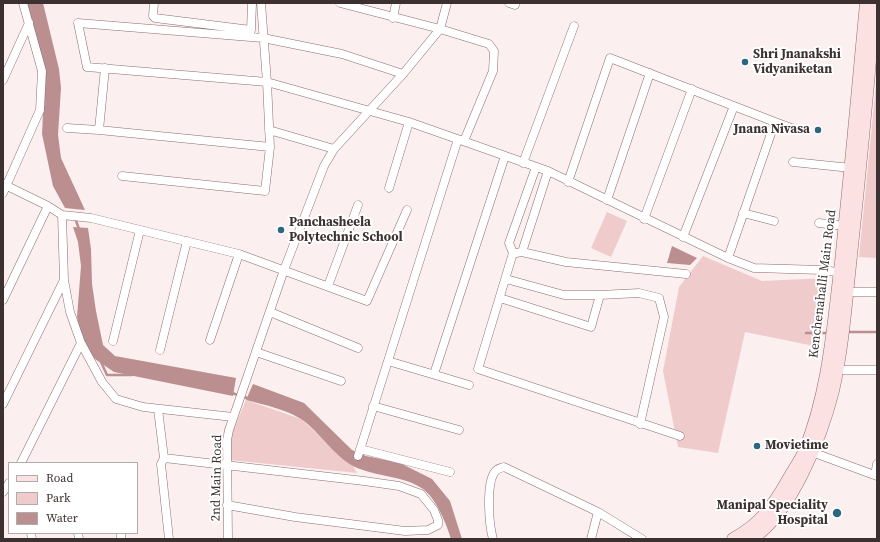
<!DOCTYPE html>
<style>
body{margin:0}
#map{position:relative;width:880px;height:542px;overflow:hidden;background:#fcefef;font-family:"Source Serif 4",serif}
canvas{display:block}
.frame{position:absolute;inset:0;border:4px solid #3c3030;pointer-events:none}
.legend{position:absolute;left:8px;top:462px;width:130px;height:72px;box-sizing:border-box;background:#fff;border:1px solid #b1acac;margin:0;padding:5px 7px;list-style:none;font-size:12px;color:#3c3030}
.legend li{display:flex;align-items:center;gap:8px;height:20px}
.legend b{width:20px;border:1px solid #b1acac}
</style>
<div id="map">
<canvas width="880" height="542"></canvas>
<div class="frame"></div>
<ul class="legend">
<li><b style="height:5px;background:#fbe1e2"></b>Road</li>
<li><b style="height:11px;background:#f0cbcb"></b>Park</li>
<li><b style="height:11px;background:#bb8e90"></b>Water</li>
</ul>
</div>
<script>
const c = document.querySelector('canvas').getContext('2d');
c.lineJoin = 'round';
function fill(path, color) { c.fillStyle = color; c.fill(path, 'evenodd'); }
function trace(path, color, width, dash) { c.strokeStyle = color; c.lineWidth = width; c.lineCap = dash ? 'butt' : 'round'; c.setLineDash(dash || []); c.stroke(path); }
function label(font, color, halo, rows, align = 'center') {
  c.font = font + ' "Source Serif 4",serif'; c.lineWidth = 4; c.setLineDash([]); c.textBaseline = 'middle'; c.strokeStyle = halo; c.fillStyle = color; for (const [text, x, y, turn = 0] of rows) {
    c.save(); c.translate(x, y); c.rotate((+turn || 0) * Math.PI / 180); c.textAlign = isNaN(turn) ? turn : align; if (halo) c.strokeText(text, 0, 0); c.fillText(text, 0, 0); c.restore();
  }
}
fill(new Path2D(`
 M876,85H877V258L859,257Z
 M607,212L627,221L611,257L591,248Z
 M703,256L762,281L827,278L819,347L745,332L718,453L678,447L663,371L679,287Z
 M246,400L301,419L353,466L357,473L230,460L229,440Z`), '#f0cbcb');
fill(new Path2D(`
 M26,3H43L59,69L61,88L58,135L61,158L85,210L65,208L53,186L42,134L45,75Z
 M73,227L88,228L91,249L92,284L96,311L103,345L115,356L236,378L233,396L114,372L95,359L83,342L77,317L81,266L78,242Z
 M672,246L697,258L690,265L667,263Z
 M253,384L304,403L352,450L366,456L400,463L432,479L450,501L462,539H451C447,525 436,498 423,489C403,475 375,477 353,466C333,455 320,432 301,419C285,409 265,405 246,400Z`), '#bb8e90');
trace(new Path2D(`
 M75,218L79,229
 M846,332H877
 M806,333H829
 M101,362L107,375H132
 M232,393L250,399`), '#bb8e90', 2.5);
const minor = new Path2D(`
 M154,3L153,16L155,18L251,30L252,3
 M261,3L267,82L409,122L548,171L728,258L754,268L822,270L844,273
 M340,3L440,29L489,44L494,51L493,71L464,141
 M509,3L515,5
 M393,18L396,3
 M105,68L99,130L270,147
 M3,80L29,23
 M775,122L794,129
 M67,128L99,130
 M269,130L334,149
 M793,162L851,168
 M523,163L574,26
 M536,167L509,243L513,253L478,369L680,436
 M122,176L265,191L270,147L267,82L87,67L78,23L263,38L342,54L403,74
 M568,182L610,58L775,122L728,258
 M3,184L48,206L62,215L64,280L70,312L81,343L102,382L116,399L143,407L233,417
 M389,188L409,122
 M3,193L40,110L42,71L23,3
 M607,200L650,73
 M743,213L774,221
 M62,215L91,218L239,254
 M644,219L692,89
 M819,223L845,226
 M683,237L734,106
 M522,252L566,262L686,274
 M516,253L522,252L548,171
 M328,286L358,205
 M847,292H877
 M600,295L639,293L659,298L664,317L640,424
 M500,298L591,327L600,295H564L506,279
 M3,300L48,206
 M270,312L358,348
 M210,340L239,254L367,301L407,210
 M113,341L140,230
 M160,350L187,241
 M256,352L341,381
 M388,361L469,385
 M836,370H877
 M434,374L505,156
 M3,404L64,280
 M373,406L459,430
 M158,409L164,458
 M360,449L450,472
 M809,451L877,476
 M358,456L458,139
 M21,463L81,343
 M875,475L877,464
 M3,492L9,483
 M31,533L32,539
 M78,533L79,539
 M121,533V539
 M169,539L161,464L164,458L364,481L399,486L421,494L434,510L438,520V525L428,530L405,531L295,517L227,505
 M228,539L227,440L229,430L284,270L324,166L334,149L403,74L440,29L447,3
 M493,539C489,525 486,486 494,473C496,469 500,468 504,467L598,512L642,539
 M591,539L598,512`);
const secondary = new Path2D(`
 M733,539C762,523 773,506 789,478C794,469 800,461 804,452C829,391 833,326 841,262C850,176 858,89 866,3
 M751,539C791,515 822,435 833,391C843,347 846,301 851,256C860,172 868,87 875,3`);
trace(minor, '#8b6e6f', 9);
trace(secondary, '#8b6e6f', 13);
trace(minor, '#fff', 8);
trace(secondary, '#fbe1e2', 12);
for (const [x, y, r, color] of [
 [745,62,4,"#2b677e"],
 [818,130,4,"#2b677e"],
 [281,230,4,"#2b677e"],
 [757,446,4,"#2b677e"],
 [837,513,5,"#2b677e"]
]) { const dot = new Path2D(); dot.arc(x, y, r, 0, 2 * Math.PI); c.fillStyle = color; c.fill(dot); trace(dot, '#fff', 1.5); }
label('bold 13px', '#3c3030', '#fff', [
 ["Shri Jnanakshi",753,55],
 ["Vidyaniketan",753,70],
 ["Jnana Nivasa",810,130,"right"],
 ["Panchasheela",289,223],
 ["Polytechnic School",289,238],
 ["Movietime",765,446],
 ["Manipal Speciality",828,506,"right"],
 ["Hospital",828,521,"right"]
], 'left');
label('13px', '#3c3030', '#fff', [
 ["Kenchenahalli Main Road",823,284,-83],
 ["2nd Main Road",217,478,-89]
]);
</script>
